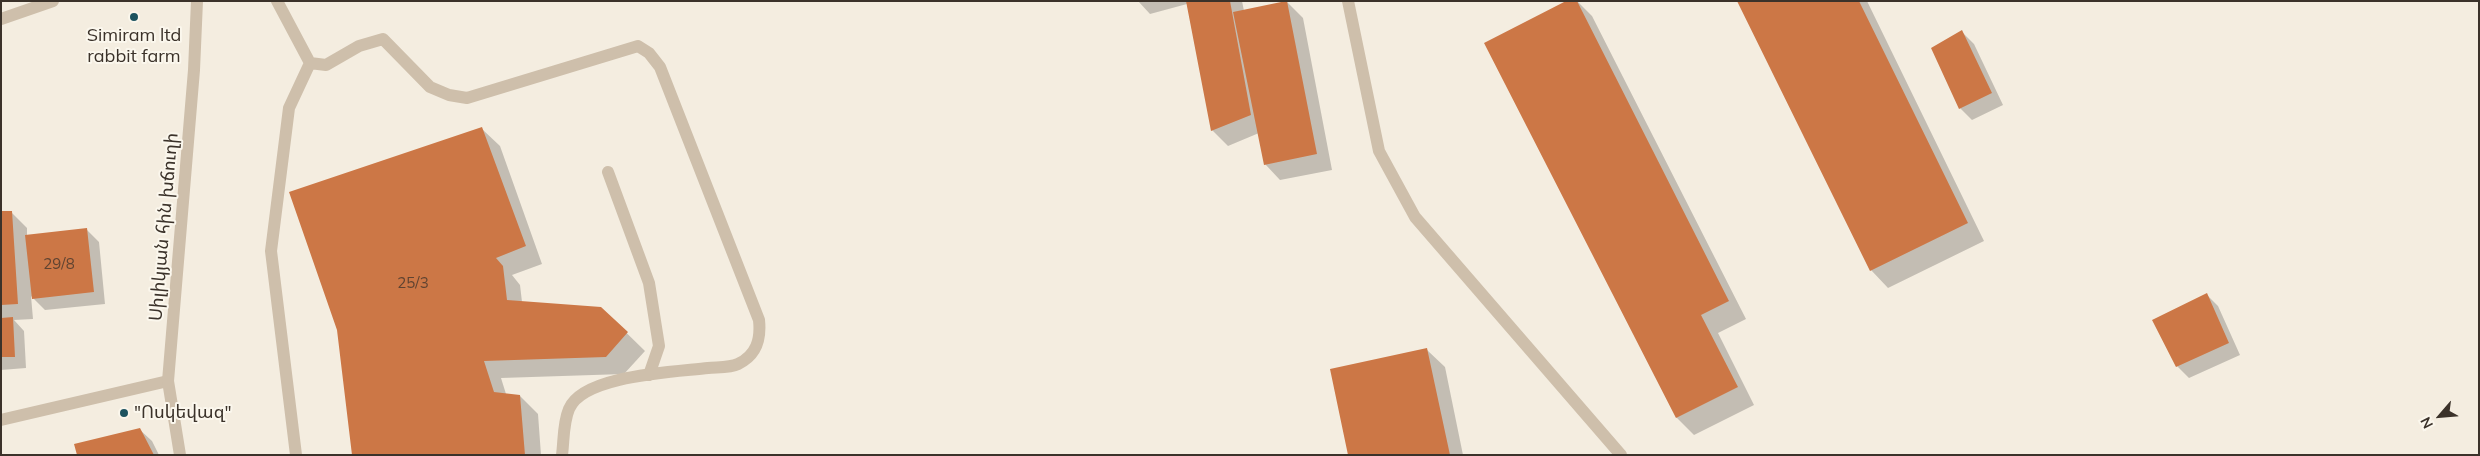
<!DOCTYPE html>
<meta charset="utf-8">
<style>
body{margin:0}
#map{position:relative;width:2480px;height:456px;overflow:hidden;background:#f4ede0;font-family:Mulish,sans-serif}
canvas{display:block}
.frame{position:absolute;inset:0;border:2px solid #3b322a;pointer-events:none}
.north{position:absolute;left:2415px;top:391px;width:50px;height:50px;-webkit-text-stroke:4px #fbf7ed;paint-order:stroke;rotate:243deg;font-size:14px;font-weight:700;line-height:20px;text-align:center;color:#3b322a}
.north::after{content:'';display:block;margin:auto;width:18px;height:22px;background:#3b322a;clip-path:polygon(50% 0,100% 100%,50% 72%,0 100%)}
</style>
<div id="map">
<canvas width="2480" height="456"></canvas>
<div class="frame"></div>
<div class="north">N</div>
</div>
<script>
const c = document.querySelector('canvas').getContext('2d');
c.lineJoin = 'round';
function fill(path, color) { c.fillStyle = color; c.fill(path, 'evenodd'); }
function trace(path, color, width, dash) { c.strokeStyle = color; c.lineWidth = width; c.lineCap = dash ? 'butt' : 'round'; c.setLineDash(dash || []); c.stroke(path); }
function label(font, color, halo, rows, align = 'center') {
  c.font = font + ' Mulish,"Noto Sans Armenian",sans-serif'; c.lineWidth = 4; c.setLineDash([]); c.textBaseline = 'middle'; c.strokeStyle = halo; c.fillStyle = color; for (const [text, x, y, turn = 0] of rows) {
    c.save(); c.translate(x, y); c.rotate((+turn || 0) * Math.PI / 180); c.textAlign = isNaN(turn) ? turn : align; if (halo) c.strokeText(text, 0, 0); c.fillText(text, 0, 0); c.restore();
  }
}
fill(new Path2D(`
 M1138,1H1242L1244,11L1287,2L1303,18L1332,170L1280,180L1265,164L1259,133L1228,146L1212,130L1187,4L1150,14Z
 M1568,1H1577L1592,16L1746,319L1718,333L1754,405L1694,435L1677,418Z
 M1738,1H1867L1984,241L1888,288L1871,270Z
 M1962,32L1974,44L2003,105L1972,120L1960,108Z
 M482,129L500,146L542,264L512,275L520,285L522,302L601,308L645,351L624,374L501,378L506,394L520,396L538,414L541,455H354Z
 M1,212H11L27,228V236L87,230L99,242L105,304L45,310L31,296L33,319L14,320L24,331L26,368L1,370Z
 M2206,294L2218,306L2240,355L2189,378L2177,366Z
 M1427,350L1445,367L1463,455H1350Z
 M139,429L152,441L159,455H78Z`), '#0003');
fill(new Path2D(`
 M1186,1H1230L1251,115L1211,131Z
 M1286,1H1287L1317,154L1264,165L1233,12Z
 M1566,1H1577L1729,301L1701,315L1738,387L1676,418L1484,43Z
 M1737,1H1859L1968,223L1870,271Z
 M1962,30L1992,93L1959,109L1931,48Z
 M482,127L526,246L496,258L503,266L507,300L601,307L628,332L606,357L484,361L494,392L520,395L525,455H352L337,330L289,192Z
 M1,211H12L18,304L1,305Z
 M87,228L94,292L32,299L25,235Z
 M2207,293L2229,343L2176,367L2152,320Z
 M13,317L15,357H1V318Z
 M1427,348L1450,455H1348L1330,369Z
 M140,428L154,455H77L74,444Z`), '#cc7746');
trace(new Path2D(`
 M277,1L310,63L326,65L359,46L383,39L430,87L449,95L467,98L638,46L649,53L660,67L759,320C761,339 757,355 738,364C730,368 716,367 708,368C675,372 583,375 569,409C563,423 564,440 562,455
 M1348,1L1379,151L1415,217L1621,455
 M1,19L53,1
 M608,172L649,283L659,346L649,375
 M1,420L168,381
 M296,455L271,251L289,108L310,63`), '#cebfab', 12);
trace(new Path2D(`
 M180,455L168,381L194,70L197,1`), '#cebfab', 12);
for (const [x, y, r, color] of [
 [134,17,5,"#1d5360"],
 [124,413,5,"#1d5360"]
]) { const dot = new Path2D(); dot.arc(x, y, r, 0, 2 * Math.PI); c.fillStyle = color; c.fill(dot); trace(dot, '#fbf7ed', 2); }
label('15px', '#5f4331', null, [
 ["29/8",59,264],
 ["25/3",413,283]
]);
label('18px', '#3b322a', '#fbf7ed', [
 ["Simiram ltd",134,36],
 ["rabbit farm",134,57],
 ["\"Ոսկեվազ\"",134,413,"left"]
]);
label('18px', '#3b322a', '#fbf7ed', [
 ["Սիլիկյան հին խճուղի",164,227,-85]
]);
</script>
